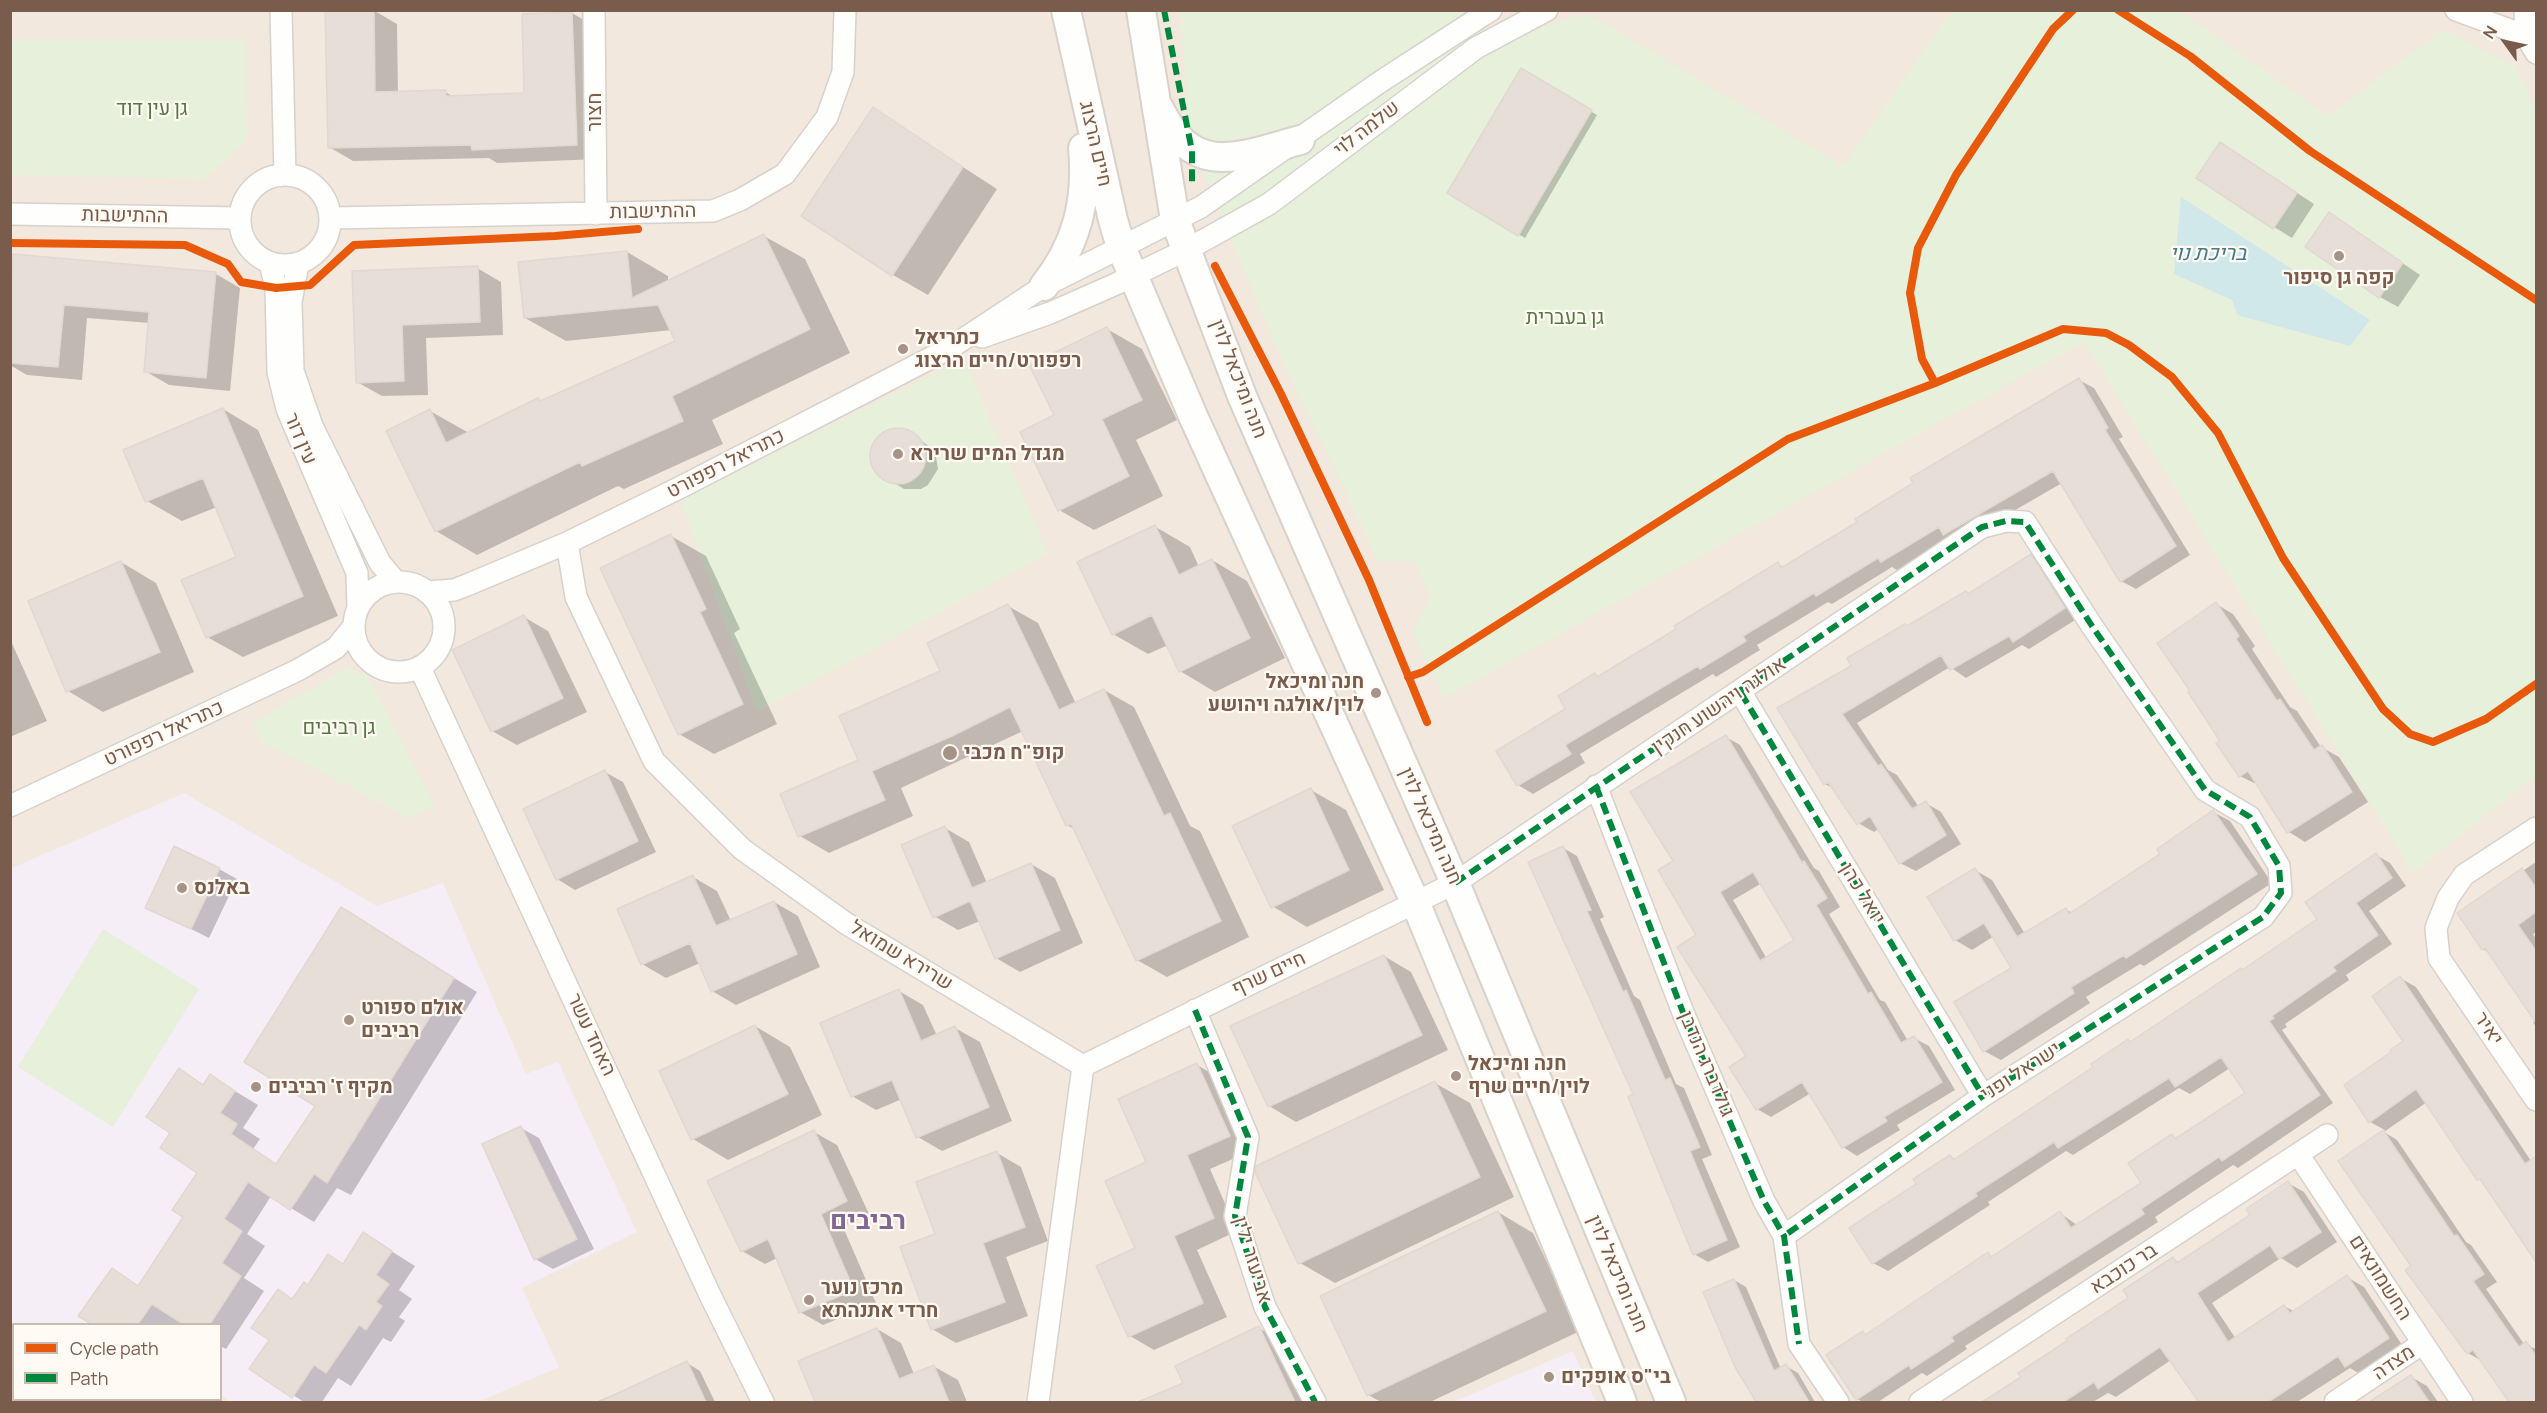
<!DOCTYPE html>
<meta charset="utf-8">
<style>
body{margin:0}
#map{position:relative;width:2547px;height:1413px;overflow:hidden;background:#f9f5f0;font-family:Manrope,sans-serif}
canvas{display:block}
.frame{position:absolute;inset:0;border:12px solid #7a5c4d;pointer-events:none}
.legend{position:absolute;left:12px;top:1323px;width:210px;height:78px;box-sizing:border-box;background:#fffaf3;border:2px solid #cabbb1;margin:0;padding:8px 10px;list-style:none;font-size:18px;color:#7a5c4d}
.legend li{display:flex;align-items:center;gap:12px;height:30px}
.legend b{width:30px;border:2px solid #cabbb1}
.north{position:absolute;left:2475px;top:12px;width:60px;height:60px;-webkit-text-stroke:4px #fffaf3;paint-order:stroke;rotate:303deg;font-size:16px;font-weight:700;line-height:24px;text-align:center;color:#7a5c4d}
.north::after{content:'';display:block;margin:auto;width:21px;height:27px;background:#7a5c4d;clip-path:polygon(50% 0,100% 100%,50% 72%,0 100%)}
</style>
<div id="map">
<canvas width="2547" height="1413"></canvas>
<div class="frame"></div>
<ul class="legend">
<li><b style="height:8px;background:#e8590c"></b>Cycle path</li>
<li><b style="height:8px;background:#00873e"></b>Path</li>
</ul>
<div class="north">N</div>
</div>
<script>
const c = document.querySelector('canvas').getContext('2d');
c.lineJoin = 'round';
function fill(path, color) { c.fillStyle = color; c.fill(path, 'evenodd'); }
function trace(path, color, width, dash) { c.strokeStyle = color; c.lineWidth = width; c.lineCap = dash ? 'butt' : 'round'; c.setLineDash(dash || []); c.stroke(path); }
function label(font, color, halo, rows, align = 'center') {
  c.font = font + ' Manrope,Heebo,sans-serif'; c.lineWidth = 4.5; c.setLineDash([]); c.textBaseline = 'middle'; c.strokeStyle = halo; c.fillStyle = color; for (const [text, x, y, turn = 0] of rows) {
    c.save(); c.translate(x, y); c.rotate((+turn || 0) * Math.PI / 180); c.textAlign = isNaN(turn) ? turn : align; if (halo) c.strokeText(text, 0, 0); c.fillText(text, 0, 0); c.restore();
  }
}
fill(new Path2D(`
 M10,11H2536V1402H11ZM14,1324H220V1400H14Z`), '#f2e8de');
fill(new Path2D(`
 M184,793L377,906L443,883L526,1074L558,1062L637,1232L522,1288L559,1367L478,1402H231L221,1395L220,1324H14V1400H169L167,1402H11L10,869Z
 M1573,1351L1596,1402H1453Z`), '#f6eef6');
fill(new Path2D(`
 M1180,11H1478L1498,43L1586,13L1843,166L1951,11H2180L2328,116L2443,29L2516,67L2536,110V776L2413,873L2084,342L1444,698L1412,632L1430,599L1416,562L1378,561L1271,336L1190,139Z
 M10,40H245L247,140L205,179L11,175Z
 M964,359L1048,553L757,712L680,500Z
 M346,668L367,676L435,805L410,818L260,741L253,723Z
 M103,929L199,989L113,1127L18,1067Z`), '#e7f0db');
fill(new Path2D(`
 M2181,197L2370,320L2350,346L2237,315L2232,300L2174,274Z`), '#d0e8ea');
fill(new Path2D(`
 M373,10L397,24L398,93L445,92L454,97L526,94L572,13L596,27L600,159L497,163L489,158L353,161L329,147Z
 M1521,70L1597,115L1525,238L1449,193Z
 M873,109L997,189L928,295L893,275Z
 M2239,155L2314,204L2292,238L2274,227Z
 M2330,214L2420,275L2398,307L2380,297Z
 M764,236L805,259L850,353L712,420L723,444L624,489L618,486L477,555L436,531L430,411L469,433L538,400L542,402L677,342L672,330L566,341L525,318L627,252L668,276V282Z
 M13,256L216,274L240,288L230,391L169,385L145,371L150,323L87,318L82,380L27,375L10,365Z
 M477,268L501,282L503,335L426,338L428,395L382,396L357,382L353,273Z
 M1107,329L1142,349L1177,420L1136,440L1163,496L1094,530L1059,510L1056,416Z
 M2079,380L2094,388L2123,437L2119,439L2190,555L2136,589L2121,581L2062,483L1960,542L1951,537L1897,570L1892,567L1832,604L1828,602L1757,645L1760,650L1716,677L1713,674L1580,754L1585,763L1533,794L1518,785L1567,709L1595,675L1599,677L1678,629L1778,564L1784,568L1859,523Z
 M223,409L258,430L338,616L243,657L207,637L238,557L217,507L182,521L147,501Z
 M892,430L910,432L935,451L938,469L928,485L921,489H904L877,472L873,465V447L883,434Z
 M1154,526L1190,547L1199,567L1212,560L1247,581L1285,658L1215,692L1180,671L1168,645L1148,654L1113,634Z
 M671,536L706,556L740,629L734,633L777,724L714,754L679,734Z
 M2031,556L2046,565L2080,617L2029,649L2022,645L1966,678L1950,667L1857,723L1888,770L1897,775L1919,807L1926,803L1941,812L1961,844L1916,871L1900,863L1880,828L1874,832L1858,823L1835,789L1825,784L1779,708L1854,666L1908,627L1966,593L1970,595Z
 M121,562L156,583L194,672L103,712L68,691Z
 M2216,604L2233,614L2255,646L2252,649L2290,707L2297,711L2321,747L2339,757L2368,802L2305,842L2289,832L2258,785L2240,776L2222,741Z
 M1008,606L1038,623L1076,704L1104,690L1134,707L1190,826L1200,831L1249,937L1167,977L1137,960L1076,830L1067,825L1023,731L901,788L913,816L829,853L800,836L782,795L860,761Z
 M524,617L548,631L587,712L517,745L492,731Z
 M10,639L47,721L10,737Z
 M1726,737L1740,745L1814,868L1819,871L1840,907L1829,914L1880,1000L1885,1002L1908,1041L1914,1038L1929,1046L1955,1090L1897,1125L1900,1130L1857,1156L1843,1147L1811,1093L1771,1117L1757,1109L1748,1057L1698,936L1675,861ZM1762,883L1796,941L1767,959L1733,900Z
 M605,772L623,782L656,852L575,890L557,879Z
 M1311,790L1346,810L1384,890L1307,927L1272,906Z
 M2213,812L2230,821L2272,883L2144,966L2140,964L2086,997L2090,1003L2001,1060L1984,1051L2013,968L1994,936L1972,950L1955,940L1975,870L1992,880L2025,934L2066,910L2073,913L2162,855Z
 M945,828L969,842L987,883L1031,864L1055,878L1083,943L1020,972L996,958L980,921L958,930L934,916Z
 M1563,848L1577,856L1604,917L1600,919L1634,996L1640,1000L1676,1084L1684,1088L1712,1155L1702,1159L1740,1247L1708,1262L1694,1254L1635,1095Z
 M2376,855L2390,863L2406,886L2369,911L2392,944L2346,975L2349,980L2285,1024L2287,1027L2282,1030L2333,1103L2238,1168L2233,1165L2155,1217L2158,1222L1965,1346L1967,1349L1927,1376L1922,1373L1878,1402H1863L1857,1399L1863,1333L1867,1335L1988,1254L1993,1257L2060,1213L2077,1225L2143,1183L2172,1136L2178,1139L2247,1093L2230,1068L2190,1094L2179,1088L2073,1155L2066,1151L1988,1202L1990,1205L1888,1271L1873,1263L1918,1184L1950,1156L1956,1160L2319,919Z
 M2536,862V932L2533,934L2536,939V1027L2533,1022L2536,1020L2490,953L2483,949L2459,913Z
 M219,869L237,879L209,938L147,907Z
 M693,877L717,891L731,921L774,902L798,916L820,967L736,1005L712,991L700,963L666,978L642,964Z
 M365,923L477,992L351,1195L337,1188L314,1222L271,1196L247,1234L265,1246L244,1278L264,1291L226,1349L220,1346V1324H94L81,1315L112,1270L139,1286L185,1217L199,1172L172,1133L179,1070L204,1085L210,1076L258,1105L243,1128L260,1139L253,1149L277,1165L317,1105Z
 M1384,956L1411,972L1448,1050L1296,1122L1269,1106Z
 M2400,978L2416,987L2531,1161L2536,1164V1259L2427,1102L2384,1132L2397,1140L2466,1242L2471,1245L2497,1282L2486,1289L2524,1344L2536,1349V1402H2510L2482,1361L2468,1353L2341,1161L2385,1130L2370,1122L2393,1053L2405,1041Z
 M899,991L923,1005L937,1036L955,1028L980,1042L1012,1121L942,1151L918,1137L902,1099L876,1110L852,1096Z
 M755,1026L790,1047L822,1115L728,1160L693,1139Z
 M1197,1065L1221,1079L1253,1150L1210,1169L1237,1231L1197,1250L1227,1317L1154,1350L1130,1336L1098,1267L1137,1249Z
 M1435,1083L1470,1103L1514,1197L1335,1283L1300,1263Z
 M521,1128L539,1138L594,1249L553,1269L535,1259Z
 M814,1132L837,1145L869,1214L843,1227L876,1303L823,1325L800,1312L777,1258L765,1264L742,1251Z
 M997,1153L1021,1167L1048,1241L1006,1257L1028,1316L956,1343L932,1329L937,1235Z
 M2288,1183L2304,1192L2337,1242L2297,1268L2281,1258L2212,1303L2236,1339L2284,1306L2295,1312L2347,1277L2364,1287L2404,1348L2363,1376L2350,1368L2297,1402H2201L2171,1360L2116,1397L2108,1393L2093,1402H1985L2023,1378L2130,1298L2173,1259L2180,1263L2252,1215Z
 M1498,1212L1533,1233L1580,1331L1430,1402H1381L1368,1395Z
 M364,1234L415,1266L399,1290L412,1299L399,1317L405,1321L391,1342L383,1338L351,1386L338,1378L322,1402H304L252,1369L271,1340L278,1291L294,1300L344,1265Z
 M1734,1280L1746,1287L1781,1369L1786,1366L1798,1373L1815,1402H1758L1737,1367Z
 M1259,1328L1282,1342L1311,1402H1136L1185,1384Z
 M877,1329L901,1343L914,1374L933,1366L958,1380L967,1402H817L800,1362Z
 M687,1363L700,1371L715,1402H596Z
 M2411,1377L2427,1386L2438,1402H2372Z`), '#0003');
const building = new Path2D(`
 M325,10H374L375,92L446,90V96L524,93L522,14L572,12L577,145L472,150L471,145L328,148Z
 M1521,68L1592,110L1518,236L1447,193Z
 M873,107L963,167L892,276L801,216Z
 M2220,142L2297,193L2273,229L2196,178Z
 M2329,212L2403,263L2379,298L2305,247Z
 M764,234L810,329L672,396L683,421L582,466L580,462L435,532L386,431L430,409L446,443L538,398L540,401L675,341L658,305L524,318L518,262L627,251L632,298Z
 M12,254L216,272L206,378L144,372L149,312L64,305L58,367L10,363Z
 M478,266L480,322L402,325L404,381L356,383L352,271Z
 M1107,327L1142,400L1102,419L1129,476L1058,511L1020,432L1054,415L1029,365Z
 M2079,378L2108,428L2105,430L2176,546L2120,582L2053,471L1943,535L1939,527L1881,562L1878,558L1816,596L1814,593L1743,636L1746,641L1700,669L1698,666L1565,745L1571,754L1517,786L1496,751L1565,709L1558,696L1595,673L1597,677L1676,629L1674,626L1778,562L1781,568L1857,522L1855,519L1913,483L1910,478Z
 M223,408L303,596L206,638L181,580L236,557L203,478L145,502L123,450Z
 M870 456a28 28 0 1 1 56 0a28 28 0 1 1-56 0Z
 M1155,525L1179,575L1212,559L1250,638L1179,672L1152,615L1112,635L1077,562Z
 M671,534L706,609L700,612L743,704L678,735L600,568Z
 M2031,554L2065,608L2013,642L2009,636L1950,670L1941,655L1842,714L1878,766L1881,764L1912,809L1926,801L1946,835L1899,864L1870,816L1857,825L1828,782L1824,785L1777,708L1851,666L1847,658L1905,624L1907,626L1966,591L1968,594Z
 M121,561L160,652L66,692L28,601Z
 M2216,602L2239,636L2236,639L2277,701L2280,699L2314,750L2322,745L2352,792L2287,833L2248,771L2239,777L2216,743L2220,741L2188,692L2190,691L2157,643Z
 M1008,604L1059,710L1104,689L1164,816L1170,813L1221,921L1136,961L1071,824L1066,826L1010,707L952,736L872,771L885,800L798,837L780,794L858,760L839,716L940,671L927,643Z
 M524,615L563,698L491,732L452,650Z
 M1726,735L1802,863L1804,861L1827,898L1816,905L1868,994L1871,992L1901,1043L1914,1036L1942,1082L1884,1117L1887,1121L1842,1148L1802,1082L1756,1110L1729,1067L1746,1056L1677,947L1696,935L1658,870L1673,861L1630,792ZM1753,872L1794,940L1760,961L1720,892Z
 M605,770L638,841L556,880L523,809Z
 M1311,788L1349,870L1271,908L1232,826Z
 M2213,810L2257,874L2126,958L2124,955L2071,987L2074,993L1983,1052L1954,1002L2011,968L1984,923L1954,941L1927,897L1975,868L2017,937L2066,908L2069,914L2160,854L2157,849Z
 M945,826L972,888L1031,863L1060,930L995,959L970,901L933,918L901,845Z
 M174,846L220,868L191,929L145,908Z
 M1563,846L1591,910L1587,911L1623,992L1626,990L1665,1080L1670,1078L1700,1147L1690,1151L1727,1240L1693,1255L1628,1097L1633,1094L1528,862Z
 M2376,853L2392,878L2356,903L2378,935L2333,967L2336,971L2272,1016L2274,1018L2269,1021L2320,1095L2222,1161L2219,1157L2141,1209L2144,1214L1951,1337L1954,1341L1911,1369L1909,1365L1856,1400L1826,1355L1863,1331L1865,1335L1988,1252L1991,1257L2060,1211L2071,1228L2141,1183L2128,1163L2172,1134L2175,1139L2245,1093L2221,1057L2175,1087L2169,1078L2058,1148L2054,1142L1975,1193L1977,1196L1872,1264L1849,1228L1916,1184L1913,1179L1950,1155L1953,1160L2093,1067L2091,1064L2128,1039L2130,1042L2241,968L2242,970L2317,919L2305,902Z
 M2522,868L2536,888V912L2518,925L2536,951V1023L2485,948L2482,950L2457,913Z
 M693,875L716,926L774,901L797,954L711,992L690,943L641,965L617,909Z
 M341,907L454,978L327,1183L314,1174L290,1210L248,1182L224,1219L242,1231L222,1263L241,1276L210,1324H183L152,1304L138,1324H91L78,1316L112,1268L138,1286L183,1217L172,1210L197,1173L160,1148L170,1133L146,1117L179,1068L203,1085L210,1074L235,1091L220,1113L237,1124L231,1134L276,1164L315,1106L244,1062Z
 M1384,955L1422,1035L1268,1107L1230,1026Z
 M2400,976L2525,1164L2536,1156V1262L2480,1179L2477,1180L2416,1089L2369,1123L2344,1085L2391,1052L2390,1050L2403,1041L2372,996Z
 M899,989L921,1041L955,1026L989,1107L916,1138L892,1080L851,1097L820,1023Z
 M755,1025L788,1094L691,1140L659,1071Z
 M1197,1063L1230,1136L1187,1155L1214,1218L1174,1236L1203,1303L1128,1337L1096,1266L1135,1248L1105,1181L1146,1162L1118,1099Z
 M1435,1081L1480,1177L1298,1264L1255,1172L1256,1166Z
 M521,1126L577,1239L534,1260L482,1144Z
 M814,1130L847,1201L821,1214L854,1290L799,1313L768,1239L741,1252L707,1181Z
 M2383,1130L2454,1236L2457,1235L2484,1274L2473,1281L2519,1347L2526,1341L2536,1356V1402H2509L2473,1350L2467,1354L2405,1270L2411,1266L2338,1161Z
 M997,1151L1025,1227L983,1243L1005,1302L931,1330L900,1247L935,1234L916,1182Z
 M2288,1181L2321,1232L2279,1259L2270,1245L2197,1293L2228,1342L2284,1305L2290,1313L2347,1275L2389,1338L2345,1367L2338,1356L2268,1402H2199L2160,1347L2098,1389L2094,1382L2063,1402H1982L2021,1377L2018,1373L2067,1341L2066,1339L2128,1298L2123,1290L2173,1257L2177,1263L2250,1215L2246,1209Z
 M1498,1211L1546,1311L1367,1396L1320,1296Z
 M363,1232L392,1251L376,1275L389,1284L376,1302L382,1306L366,1330L359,1325L326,1373L314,1365L292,1398L249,1369L269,1340L251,1328L278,1289L292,1299L304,1282L308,1285L328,1254L343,1264Z
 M1734,1279L1774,1371L1786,1364L1809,1402H1756L1735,1367L1703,1292Z
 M1259,1326L1295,1402H1138L1183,1383L1175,1366Z
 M877,1328L899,1379L934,1365L949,1402H815L798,1361Z
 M687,1361L706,1402H599Z
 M2411,1375L2429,1402H2369Z`);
fill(building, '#e6ded7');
trace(building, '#e2d8d2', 1.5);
const street = new Path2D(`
 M281,10L285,175
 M594,10L596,214
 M2456,10L2526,36
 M2525,10L2526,36L2536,53
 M240 220a45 45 0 1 1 90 0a45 45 0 1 1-90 0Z
 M10,214L240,218
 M331,218L713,211L740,200L785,174L827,117L843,72L845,10
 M270,263L276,288L278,372L287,409L357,573L358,608
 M298,264L291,302L293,371L312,426L380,563L396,582
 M982,337L1050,313L1116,284L1188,249L1269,204L1476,48L1547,10
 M567,543L576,597L654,761L742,849L847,924L1083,1066
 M354 627a45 45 0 1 1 90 0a45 45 0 1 1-90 0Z
 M427,592L454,590L467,585L567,543L681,487L950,348L1044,286L1201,207L1380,82L1491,10
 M420,668L710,1295L763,1402
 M1741,693L1983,1096
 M1596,786L1684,1015L1764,1201L1784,1236L1799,1344L1838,1402
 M10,806L298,670L336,648L353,627
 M2536,828L2464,875L2448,898L2436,928L2439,958L2536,1100
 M1195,1010L1248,1137L1235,1216L1265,1307L1315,1402
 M1083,1066L1455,883L1982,527L2006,521L2025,522L2092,626L2205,790L2250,817L2279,866L2281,893L2263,917L1983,1096L1784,1236
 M2298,1154L2462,1402
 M1038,1402L1083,1066
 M1920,1402L2327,1135
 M2335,1402L2423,1343`);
const secondary = new Path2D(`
 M1066,10L1113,220L1121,247L1193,416L1416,904L1622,1402
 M1141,10L1175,220L1242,396L1455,883L1671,1402
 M1159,108C1193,179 1238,157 1300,140
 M1044,286C1077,245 1088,200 1083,148`);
trace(street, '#d7d1cb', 24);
trace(secondary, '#d9d2cb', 32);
trace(street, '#fefefd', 21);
trace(secondary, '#fefefd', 28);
trace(new Path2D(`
 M1164,10L1192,151V186
 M1741,693L1983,1096
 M1596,786L1684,1015L1764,1201L1784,1236L1799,1344
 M1455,883L1982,527L2006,521L2025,522L2092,626L2205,790L2250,817L2279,866L2281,893L2263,917L1983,1096L1784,1236
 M1195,1010L1248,1137L1235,1216L1265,1307L1315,1402`), '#00873e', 6, [12, 6]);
trace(new Path2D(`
 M2118,10L2190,56L2310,151L2536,300
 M10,243L185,245L228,264L241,282L276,288L310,285L354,245L555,236L638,229
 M1215,266L1281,394L1369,580L1427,722
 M1935,383L1922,359L1910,293L1918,248L1956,175L2053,29L2073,10
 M1408,677L1423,672L1788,439L1935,383L2063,329L2106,333L2129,345L2172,377L2218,433L2283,558L2383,709L2410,734L2433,742L2486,719L2536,684`), '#e8590c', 8);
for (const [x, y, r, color] of [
 [2339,256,6,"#a69286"],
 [903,349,6,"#a69286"],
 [898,454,6,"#a69286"],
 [1376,693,6,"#a69286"],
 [950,753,8,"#a69286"],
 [182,888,6,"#a69286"],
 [349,1020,6,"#a69286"],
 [1456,1076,6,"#a69286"],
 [256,1087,6,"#a69286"],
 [809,1300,6,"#a69286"],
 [1549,1377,6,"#a69286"]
]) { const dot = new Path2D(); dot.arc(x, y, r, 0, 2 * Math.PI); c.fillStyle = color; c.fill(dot); trace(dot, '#fffaf3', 2); }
label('20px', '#537a41', '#fffaf3', [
 ["גן עין דוד",152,109],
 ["גן בעברית",1565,318],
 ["גן רביבים",339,728]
]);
label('20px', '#7a5c4d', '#fffaf3', [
 ["חצור",595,112,-90],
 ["שלמה לוי",1367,129,-38],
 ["חיים הרצוג",1095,144,77],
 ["ההתישבות",653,212,-1],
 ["ההתישבות",125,216,1],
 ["חנה ומיכאל לוין",1238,379,69],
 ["עין דור",300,439,67],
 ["כתריאל רפפורט",726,464,-27],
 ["אולגה ויהשוע חנקין",1719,706,-34],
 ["כתריאל רפפורט",164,734,-25],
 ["חנה ומיכאל לוין",1430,826,66],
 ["יואל כהן",1862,894,59],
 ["שרירא שמואל",901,956,31],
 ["חיים שרף",1269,974,-25],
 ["יאיר",2488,1029,56],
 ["האחד עשר",591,1035,65],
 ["גולדברג הנדבן",1706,1064,67],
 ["ישראל ופני",2021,1072,-33],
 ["אביעזר ילין",1252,1260,73],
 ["בר כוכבא",2124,1269,-33],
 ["חנה ומיכאל לוין",1617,1274,67],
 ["החשמונאים",2380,1278,57],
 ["מצדה",2394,1363,-34]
]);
label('bold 20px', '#7a5c4d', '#fffaf3', [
 ["קפה גן סיפור",2339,278,"center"],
 ["כתריאל",915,338],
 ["רפפורט/חיים הרצוג",915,361],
 ["מגדל המים שרירא",910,454],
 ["חנה ומיכאל",1364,682,"right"],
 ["לוין/אולגה ויהושע",1364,705,"right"],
 ["קופ\"ח מכבי",964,753],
 ["באלנס",194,888],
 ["אולם ספורט",361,1008],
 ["רביבים",361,1031],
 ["חנה ומיכאל",1468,1064],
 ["לוין/חיים שרף",1468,1087],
 ["מקיף ז' רביבים",268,1087],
 ["מרכז נוער",821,1288],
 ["חרדי אתנהתא",821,1311],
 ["בי\"ס אופקים",1561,1377]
], 'left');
label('italic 21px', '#437c86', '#fffaf3', [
 ["בריכת נוי",2208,254]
]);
label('bold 26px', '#846695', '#fffaf3', [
 ["רביבים",868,1222]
]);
</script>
